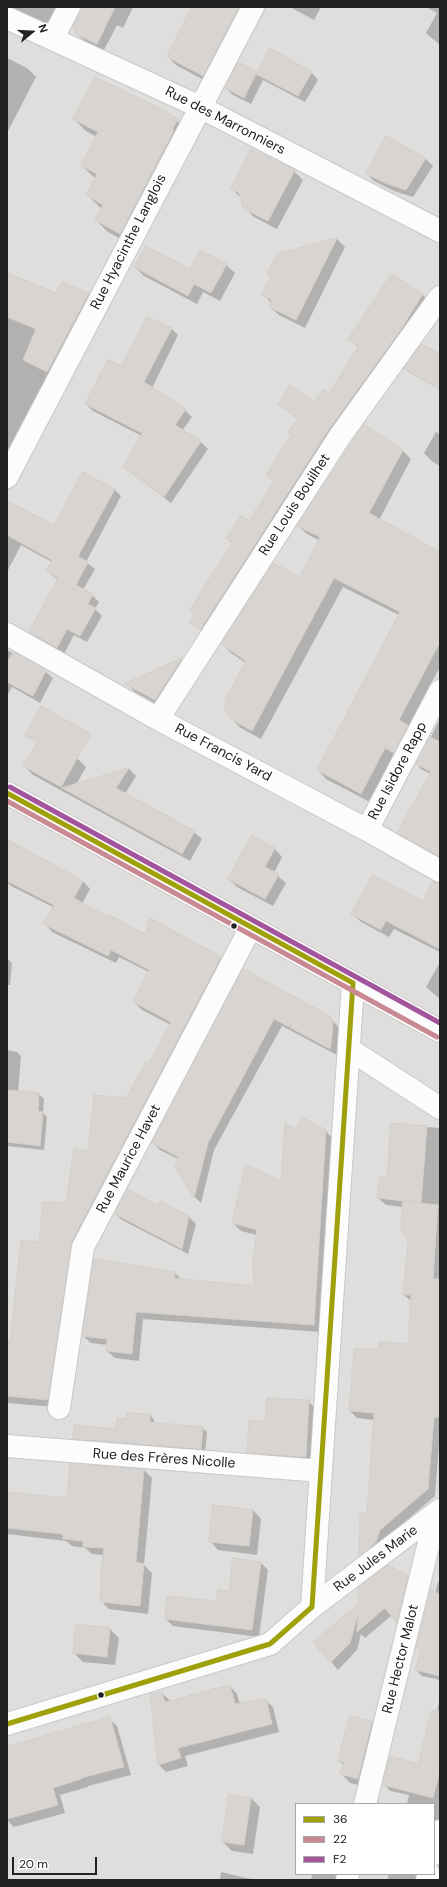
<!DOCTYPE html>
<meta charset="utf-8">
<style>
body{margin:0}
#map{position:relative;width:447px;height:1887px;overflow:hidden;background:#f0eeeb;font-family:"DM Sans",sans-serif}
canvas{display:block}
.frame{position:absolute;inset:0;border:8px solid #222;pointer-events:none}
.legend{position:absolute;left:295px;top:1803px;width:140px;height:72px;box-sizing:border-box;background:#fff;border:1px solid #a7a7a7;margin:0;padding:5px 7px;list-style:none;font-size:12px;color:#222}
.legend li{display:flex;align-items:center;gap:8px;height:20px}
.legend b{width:20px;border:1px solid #a7a7a7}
.north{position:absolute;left:12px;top:12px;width:40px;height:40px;-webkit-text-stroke:3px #fff;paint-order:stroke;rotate:72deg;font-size:11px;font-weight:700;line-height:16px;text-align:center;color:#222}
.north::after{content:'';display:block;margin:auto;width:14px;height:18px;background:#222;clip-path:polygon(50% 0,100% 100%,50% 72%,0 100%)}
.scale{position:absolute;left:12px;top:1857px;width:85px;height:18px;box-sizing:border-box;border:2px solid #222;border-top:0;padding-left:5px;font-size:12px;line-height:14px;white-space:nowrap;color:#222;-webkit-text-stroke:3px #fff;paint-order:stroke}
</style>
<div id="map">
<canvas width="447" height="1887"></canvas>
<div class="frame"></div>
<ul class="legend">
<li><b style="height:5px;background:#9ea10a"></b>36</li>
<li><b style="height:5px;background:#c98993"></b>22</li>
<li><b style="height:5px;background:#a2559d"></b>F2</li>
</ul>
<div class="north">N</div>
<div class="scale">20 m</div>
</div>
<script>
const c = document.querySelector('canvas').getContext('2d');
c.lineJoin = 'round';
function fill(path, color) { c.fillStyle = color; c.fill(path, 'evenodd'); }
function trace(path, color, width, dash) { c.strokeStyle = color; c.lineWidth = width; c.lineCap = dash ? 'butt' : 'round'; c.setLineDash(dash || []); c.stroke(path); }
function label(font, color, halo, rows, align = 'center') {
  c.font = font + ' "DM Sans",sans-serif'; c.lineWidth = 4; c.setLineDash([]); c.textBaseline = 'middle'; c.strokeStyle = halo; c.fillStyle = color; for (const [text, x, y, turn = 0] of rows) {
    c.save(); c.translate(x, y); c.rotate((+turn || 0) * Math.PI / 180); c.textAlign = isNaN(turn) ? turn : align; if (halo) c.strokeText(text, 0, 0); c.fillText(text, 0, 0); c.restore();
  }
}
fill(new Path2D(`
 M7,7H440V1880H7ZM296,1804H434V1874H296Z`), '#dfdedc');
fill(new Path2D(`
 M10,7H67L49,26Z
 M82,7H133L123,28L117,25L104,50L85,41L77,34Z
 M205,7H253L211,84L176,65L168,57Z
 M290,7H321L314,20Z
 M426,7H440V45L426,33L437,13Z
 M7,58L27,68L36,77L7,133Z
 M311,72L318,80L305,102L263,80L251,104L233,95L226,88L258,73Z
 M168,113L189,132L132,245L108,232L96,220L102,209L87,195L96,179L82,166L97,137L86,131L74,119Z
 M425,158L433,166L413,197L394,191L374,181L367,174Z
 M294,171L303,180L277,229L254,217L245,208L241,198L232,189Z
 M337,239L345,247L305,328L279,315L270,307L272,304L263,294L271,277L268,274L278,255Z
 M226,265L235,273L220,301L203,292L197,304L144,276L135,267L191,270Z
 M7,274L56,294L63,283L89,294L96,301L7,470Z
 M392,275L423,295L430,303L209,637L191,622L195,615L191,610L233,544L227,538L250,522L274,482L267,475L292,436L298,419L279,404L315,403L329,394L359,348L350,339Z
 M171,328L178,335L152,388L185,410L192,417L182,431L201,442L208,449L171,503L124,467L142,436L93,411L86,404L122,368Z
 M440,356L439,389L410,373L405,368Z
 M436,432L440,435V466L433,462L424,453Z
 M402,450L411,459L379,520L440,553V667L430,685L438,693L370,802L326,779L318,770L399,615L343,587L261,739L241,728L232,719L246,663L231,653L222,644L301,578L320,541L307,534L298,526Z
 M114,489L121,496L86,562L95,569L83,590L92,595L99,602L95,609L102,616L87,642L74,635L64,654L37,639L30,632L58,580L47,571L52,562L21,545L7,572V502L54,526Z
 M7,650L46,672L53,678L40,703L12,687L7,696Z
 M182,660L190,668L164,708L135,692L127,684Z
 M440,719V779L421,769L417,764Z
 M35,747L77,758L86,767L76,785L129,769L136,776L125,794L194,832L202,839L190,861L33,775L24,766Z
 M440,804V860L408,842L398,832Z
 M252,837L275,849L282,857L274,873L286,883L273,906L237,887L229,879Z
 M7,842L83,881L90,889L82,904L106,917L145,936L221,958L228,965L79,1249L66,1332L22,1324L40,1243L66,1204L88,1152L149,1065L171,1025L142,1010L134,1002L149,972L119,957L116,963L52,932L45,924L53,907L11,886L7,882Z
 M440,889V952L394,929L389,937L361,922L352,914L423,903Z
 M7,958L12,963L10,985H7Z
 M440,962V999L426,987Z
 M243,971L329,1017L336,1024L340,1031L337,1055L282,1026L214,1150L201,1203L195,1197L176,1167L178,1159L160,1150L153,1143Z
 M7,1050L17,1052L21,1056L18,1092L39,1094L44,1099L43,1113L47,1117L44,1150L7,1146Z
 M392,1124L440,1128V1432L435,1496L373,1549L366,1542L374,1420L357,1418L350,1411L379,1350L409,1345L412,1302L404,1295L409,1242L404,1207L386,1205L378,1198L388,1178Z
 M296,1130L326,1131L333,1139L321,1332L143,1319L139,1361L115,1358L107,1351L108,1345L91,1343L83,1336L175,1273L182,1280L255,1287L257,1235L241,1231L233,1223L282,1183Z
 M160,1202L189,1217L196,1224L188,1254L122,1220L116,1214L159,1207Z
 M7,1350L54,1354L61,1361L55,1407L7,1403Z
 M308,1401L317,1410L315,1466L257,1461L248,1452L266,1422Z
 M150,1415L154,1420V1424L202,1428L207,1432L205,1453L79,1443L74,1438L116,1431L127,1420Z
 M71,1465L144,1470L152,1478L144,1565L152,1573L148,1614L109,1609L101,1601L103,1579L101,1577L104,1555L92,1554L85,1548L72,1546L66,1541L7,1534V1493L68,1499Z
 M253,1510L261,1519L257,1555L218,1550L210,1541Z
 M261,1563L268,1570L259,1637L173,1626L166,1619L217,1602Z
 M407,1577L414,1584L404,1628L392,1615L365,1638L361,1634L357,1650L338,1670L314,1642Z
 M438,1582H440V1680L422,1676L416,1670Z
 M77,1625L110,1629L119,1638L115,1665L83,1662L74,1653Z
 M230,1686L237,1694L240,1704L265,1700L273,1707L279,1732L185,1756L188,1766L166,1772L159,1765L162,1693L170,1701Z
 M440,1699V1827L434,1834V1804H407L409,1795L390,1791L384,1784L419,1765L431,1733Z
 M350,1717L372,1722L381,1731L367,1787L350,1783L342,1774L344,1765L339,1761Z
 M109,1719L117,1726L131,1775L88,1786V1787L60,1795L65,1813L14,1827L7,1820V1748Z
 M251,1798L260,1807L253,1854L232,1851L223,1842Z
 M221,1872L255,1880H220Z
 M312,1874H343L342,1880H311Z
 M389,1874H425L422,1880H387Z`), '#0003');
const building = new Path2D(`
 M81,7H115L97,44L76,34L73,26Z
 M192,7H239L203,76L167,57Z
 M270,48L312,72L298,96L256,74L244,98L225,88L238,62L257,72Z
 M95,77L168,112V114L178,119L172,130H174L120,234L95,220L103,205L86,195L97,174L81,166L98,132L73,119Z
 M386,136L426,158L406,190L385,183L366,174Z
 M251,149L295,170L268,221L244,209L239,193L231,189Z
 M337,238L296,320L269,307L272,300L261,295L271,276L267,274L277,254Z
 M146,246L190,269L200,250L227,264L211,293L194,284L188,296L134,267Z
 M7,273L56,293L62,282L89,293L47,372L23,360L36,329L7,317Z
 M392,274L423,294L400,331L329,429L200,630L189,622L195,614L189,611L233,542L226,538L241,516L249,521L274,481L266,475L291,435L288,432L298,418L278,405L290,385L314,402L323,389L329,393L359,346L348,340Z
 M147,317L172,328L144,382L186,409L175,425L201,441L164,497L123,467L142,433L85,404L108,359L121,366Z
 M422,344L440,354V389L404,369Z
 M364,425L403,450L369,513L440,552V642L399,720L408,725L394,753L385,748L361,794L317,770L400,612L334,578L252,731L231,719L225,711V700L246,661L221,644L273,563L300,577L320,537L297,526Z
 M83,472L115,489L78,556L88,562L76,585L93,594L88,604L96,608L80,636L67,629L57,648L29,632L58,578L46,571L52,560L7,535V501L54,525Z
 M14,652L46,671L33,696L7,682V662Z
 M182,658L155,700L125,684Z
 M41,706L91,734L61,787L23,766L37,742L25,736Z
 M430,737L440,742V857L397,833L431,772L416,764Z
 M129,768L116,788L195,831L182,854L62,788Z
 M252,835L275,848L265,867L279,874L265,899L228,879Z
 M7,839L83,881L74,898L106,916L110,915L145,934L150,918L221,957L72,1241L48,1400L7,1396V1357L9,1340L10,1341L21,1240L39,1242L43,1202L66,1203L74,1149L88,1151L94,1095L126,1098L146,1062L149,1063L171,1022L133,1002L149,970L111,950L108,956L43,924L54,905L7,881Z
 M373,875L423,901L432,881L440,883V949L386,921L381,930L351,914Z
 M243,969L330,1016L333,1023L331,1045L330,1049L291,1028V1023L289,1027L274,1019L208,1143L194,1198L175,1167L178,1157L152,1143Z
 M7,1090L39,1093L38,1111L43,1112L40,1146L7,1142Z
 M302,1117L326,1130L314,1325L136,1312L132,1354L106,1351L107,1339L82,1336L94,1259L176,1272L174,1278L254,1286L253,1260L257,1230L232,1223L246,1164L281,1181L285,1123L296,1129Z
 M391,1123L427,1126L421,1203L377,1198L380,1176L387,1177Z
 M128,1189L158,1206L160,1201L189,1216L182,1249L115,1214Z
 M403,1201L438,1205L433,1279H440V1417H434L428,1489L380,1530L376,1542L359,1556L360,1513L367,1514L374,1413L349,1411L354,1349H378L379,1342L408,1344L411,1295H403L408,1242L401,1228Z
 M267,1398L309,1400L306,1457L247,1453L249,1420L265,1421Z
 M127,1413L150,1414V1422L203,1427L201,1449L73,1439L74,1425L115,1429L117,1418L126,1419Z
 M70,1464L144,1469L136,1562L144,1564L140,1606L100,1602L102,1578H100L104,1548L83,1547V1541L63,1539V1534L7,1528V1492L67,1498Z
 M213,1505L253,1510L249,1546L209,1542Z
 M233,1558L261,1562L252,1630L165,1619L167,1596L216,1601L218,1589L229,1591Z
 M388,1565L408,1576L397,1623L385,1608L357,1632L358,1614L350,1643L330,1663L313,1642L358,1604V1588Z
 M430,1589L440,1595V1676L415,1670L420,1651L416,1647Z
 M76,1624L110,1628L107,1657L73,1653Z
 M230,1685L235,1704L266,1699L272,1724L178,1748L181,1758L158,1765L150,1694L162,1692L165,1702Z
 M432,1710L440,1711V1770L433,1798L383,1785L390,1756L418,1764Z
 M350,1716L372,1721L358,1779L340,1774L344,1762L338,1761Z
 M110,1717L124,1767L81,1778V1779L53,1788L58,1805L7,1819V1747Z
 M229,1794L251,1798L244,1845L222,1842Z`);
fill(building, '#d7d4d2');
trace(building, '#d3d0cc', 1);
const minor = new Path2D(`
 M7,18L200,107L440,231
 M53,38L69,7
 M7,477L253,7
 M7,634L158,719L367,830L440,871
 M158,719L340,436L440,297
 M7,793L440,1031
 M367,830L440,691
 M349,1049L440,1108
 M59,1408L83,1247L251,927
 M7,1446L321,1471
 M312,1607L440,1510
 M7,1724L270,1644L312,1607L353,983
 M365,1804L436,1514
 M434,1854L440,1831
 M347,1880L348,1874
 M427,1880L429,1874`);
trace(minor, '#c9c8c7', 24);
trace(minor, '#fdfcfc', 22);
trace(new Path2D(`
 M7,793L353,983
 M7,1724L270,1644L312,1607L353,983`), '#9ea10a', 5);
trace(new Path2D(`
 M7,801L437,1037`), '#c98993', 5);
trace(new Path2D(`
 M10,787L440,1023`), '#a2559d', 5);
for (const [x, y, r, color] of [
 [234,926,3.5,"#222"],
 [101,1695,3.5,"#222"]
]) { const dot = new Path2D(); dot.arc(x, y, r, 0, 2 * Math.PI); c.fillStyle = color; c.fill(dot); trace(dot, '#fff', 1.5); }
label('14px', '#222', '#fff', [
 ["Rue des Marronniers",225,121,27],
 ["Rue Hyacinthe Langlois",129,242,-63],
 ["Rue Louis Bouilhet",295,505,-57],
 ["Rue Francis Yard",223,753,28],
 ["Rue Isidore Rapp",398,771,-62],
 ["Rue Maurice Havet",129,1159,-62],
 ["Rue des Frères Nicolle",164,1459,4],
 ["Rue Jules Marie",376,1559,-37],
 ["Rue Hector Malot",401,1659,-76]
]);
</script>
